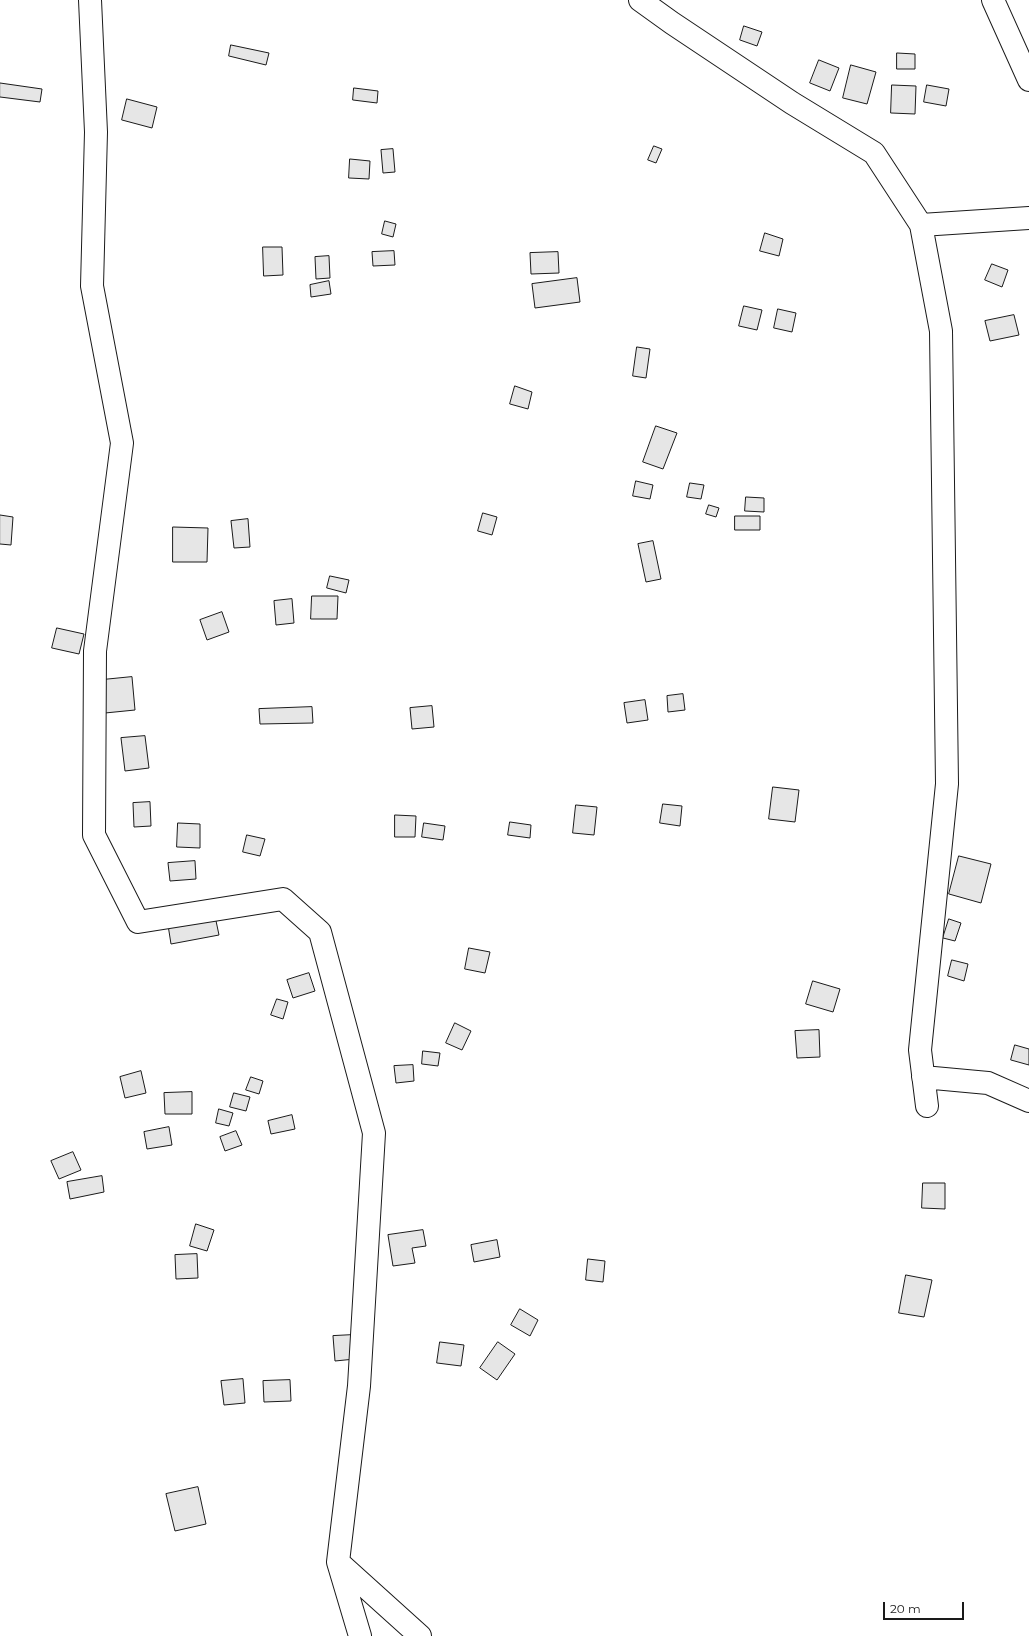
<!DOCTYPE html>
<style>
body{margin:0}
#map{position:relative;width:1029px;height:1636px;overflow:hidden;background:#fff;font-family:Montserrat,sans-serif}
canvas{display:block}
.scale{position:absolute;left:883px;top:1602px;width:81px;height:18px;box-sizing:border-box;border:2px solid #1a1a1a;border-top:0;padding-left:5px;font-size:12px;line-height:14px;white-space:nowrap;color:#1a1a1a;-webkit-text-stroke:3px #fff;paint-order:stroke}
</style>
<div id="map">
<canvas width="1029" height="1636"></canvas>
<div class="scale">20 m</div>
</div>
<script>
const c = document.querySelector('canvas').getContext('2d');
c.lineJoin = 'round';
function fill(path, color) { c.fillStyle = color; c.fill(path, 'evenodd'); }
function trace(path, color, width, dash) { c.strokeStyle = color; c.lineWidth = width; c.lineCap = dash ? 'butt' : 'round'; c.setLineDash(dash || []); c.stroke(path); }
const building = new Path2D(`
 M744,26L762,32L757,46L740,40Z
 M231,45L269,53L266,65L229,56Z
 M897,53L915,54V69H897Z
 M819,60L839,68L830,91L810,83Z
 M851,65L876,72L867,104L843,98Z
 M0,83L42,89L40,102L0,97Z
 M892,85L916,86L915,114L891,113Z
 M927,85L949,89L946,106L924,102Z
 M354,88L378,91L377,103L353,100Z
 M127,99L157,107L152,128L122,120Z
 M654,146L662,149L656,163L648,160Z
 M393,149L395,172L383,173L381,150Z
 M350,159L370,161L369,179L349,178Z
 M385,221L396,224L393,237L382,234Z
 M765,233L783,239L779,256L760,251Z
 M263,247H282L283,275L264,276Z
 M394,251L395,265L373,266L372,252Z
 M558,252L559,273L531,274L530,253Z
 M329,256L330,278L316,279L315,257Z
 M992,264L1008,270L1002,287L985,280Z
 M577,278L580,302L535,308L532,284Z
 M329,281L331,294L311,297L310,285Z
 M744,306L762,310L757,330L739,326Z
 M778,309L796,313L792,332L774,328Z
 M1014,315L1019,335L990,341L985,321Z
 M637,347L650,349L646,378L633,376Z
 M515,386L532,392L528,409L510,404Z
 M656,426L677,433L663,469L643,462Z
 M636,481L653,485L650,499L633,496Z
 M690,483L704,485L701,499L687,497Z
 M746,497L764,498V512L745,511Z
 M709,505L719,508L716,517L706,514Z
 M483,513L497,517L492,535L478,531Z
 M0,515L13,517L11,545L0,544Z
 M735,516H760V530H735Z
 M248,519L250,547L234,548L231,521Z
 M173,527L208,528L207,562H173Z
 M653,541L661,579L646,582L638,544Z
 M330,576L349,580L346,593L327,588Z
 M312,596H338L337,619H311Z
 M292,599L294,623L276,625L274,601Z
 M222,612L229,632L207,640L200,620Z
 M57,628L84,634L79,654L52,648Z
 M132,677L135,710L105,713L102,680Z
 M683,694L685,710L668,712L667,696Z
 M645,700L648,720L627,723L624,703Z
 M432,706L434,727L412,729L410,708Z
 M312,707L313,723L260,724L259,709Z
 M145,736L149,768L125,771L121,738Z
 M773,787L799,790L795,822L769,819Z
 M150,802L151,826L134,827L133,803Z
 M663,804L682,806L680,826L660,823Z
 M576,805L597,807L594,835L573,833Z
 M395,815L416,816L415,837H395Z
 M510,822L531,825L530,838L508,835Z
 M178,823L200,824V848L177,847Z
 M424,823L445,826L443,840L422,837Z
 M247,835L265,839L260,856L243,852Z
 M959,856L991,864L981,903L949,894Z
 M195,861L196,879L170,881L168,863Z
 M215,916L219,935L171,944L168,925Z
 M949,919L961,923L955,941L943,938Z
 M469,948L490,952L485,973L465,969Z
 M952,960L968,964L964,981L948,976Z
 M309,973L315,991L293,998L287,980Z
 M813,981L840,989L833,1012L806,1004Z
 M277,999L288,1002L283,1019L271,1015Z
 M455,1023L471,1031L462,1050L446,1043Z
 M819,1030L820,1057L797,1058L795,1031Z
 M1015,1045L1029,1049V1065L1011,1060Z
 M423,1051L440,1053L438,1066L422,1064Z
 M413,1065L414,1081L396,1083L394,1066Z
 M141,1071L146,1093L125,1098L120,1077Z
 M251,1077L263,1081L259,1094L246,1090Z
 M192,1092V1114H165L164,1093Z
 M234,1093L250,1097L246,1111L230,1107Z
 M219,1109L233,1113L229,1126L216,1123Z
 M292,1115L295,1129L271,1134L268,1121Z
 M169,1127L172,1145L147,1149L144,1132Z
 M236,1131L242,1145L225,1151L220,1137Z
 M73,1152L81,1170L59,1179L51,1161Z
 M102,1176L104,1192L70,1199L67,1182Z
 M923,1183H945V1209L922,1208Z
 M196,1224L214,1230L207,1251L190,1246Z
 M423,1230L426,1246L412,1248L415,1263L393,1266L388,1235Z
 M497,1240L500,1257L474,1262L471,1245Z
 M197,1254L198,1278L176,1279L175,1255Z
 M588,1259L605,1261L603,1282L586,1280Z
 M906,1275L932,1280L924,1317L899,1313Z
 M520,1309L538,1320L530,1336L511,1325Z
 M353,1335L355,1359L335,1361L333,1336Z
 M440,1342L464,1345L461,1366L437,1363Z
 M498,1342L515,1354L497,1380L480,1368Z
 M243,1379L245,1403L224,1405L221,1381Z
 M290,1380L291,1401L264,1402L263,1381Z
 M198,1487L206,1524L175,1531L166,1494Z`);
fill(building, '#e6e6e6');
trace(building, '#1a1a1a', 1);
const minor = new Path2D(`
 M90,0L96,132L92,286L122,443L95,651L94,835L138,922L283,899L320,932L374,1133L359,1386L338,1562L360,1636
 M640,0L672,23L792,103L874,153L921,225L1029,218
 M993,0L1029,80
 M921,225L941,331L947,784L920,1050L927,1106
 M923,1077L988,1083L1029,1101
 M338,1562L420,1636`);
trace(minor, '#1a1a1a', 24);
trace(minor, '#fff', 22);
</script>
